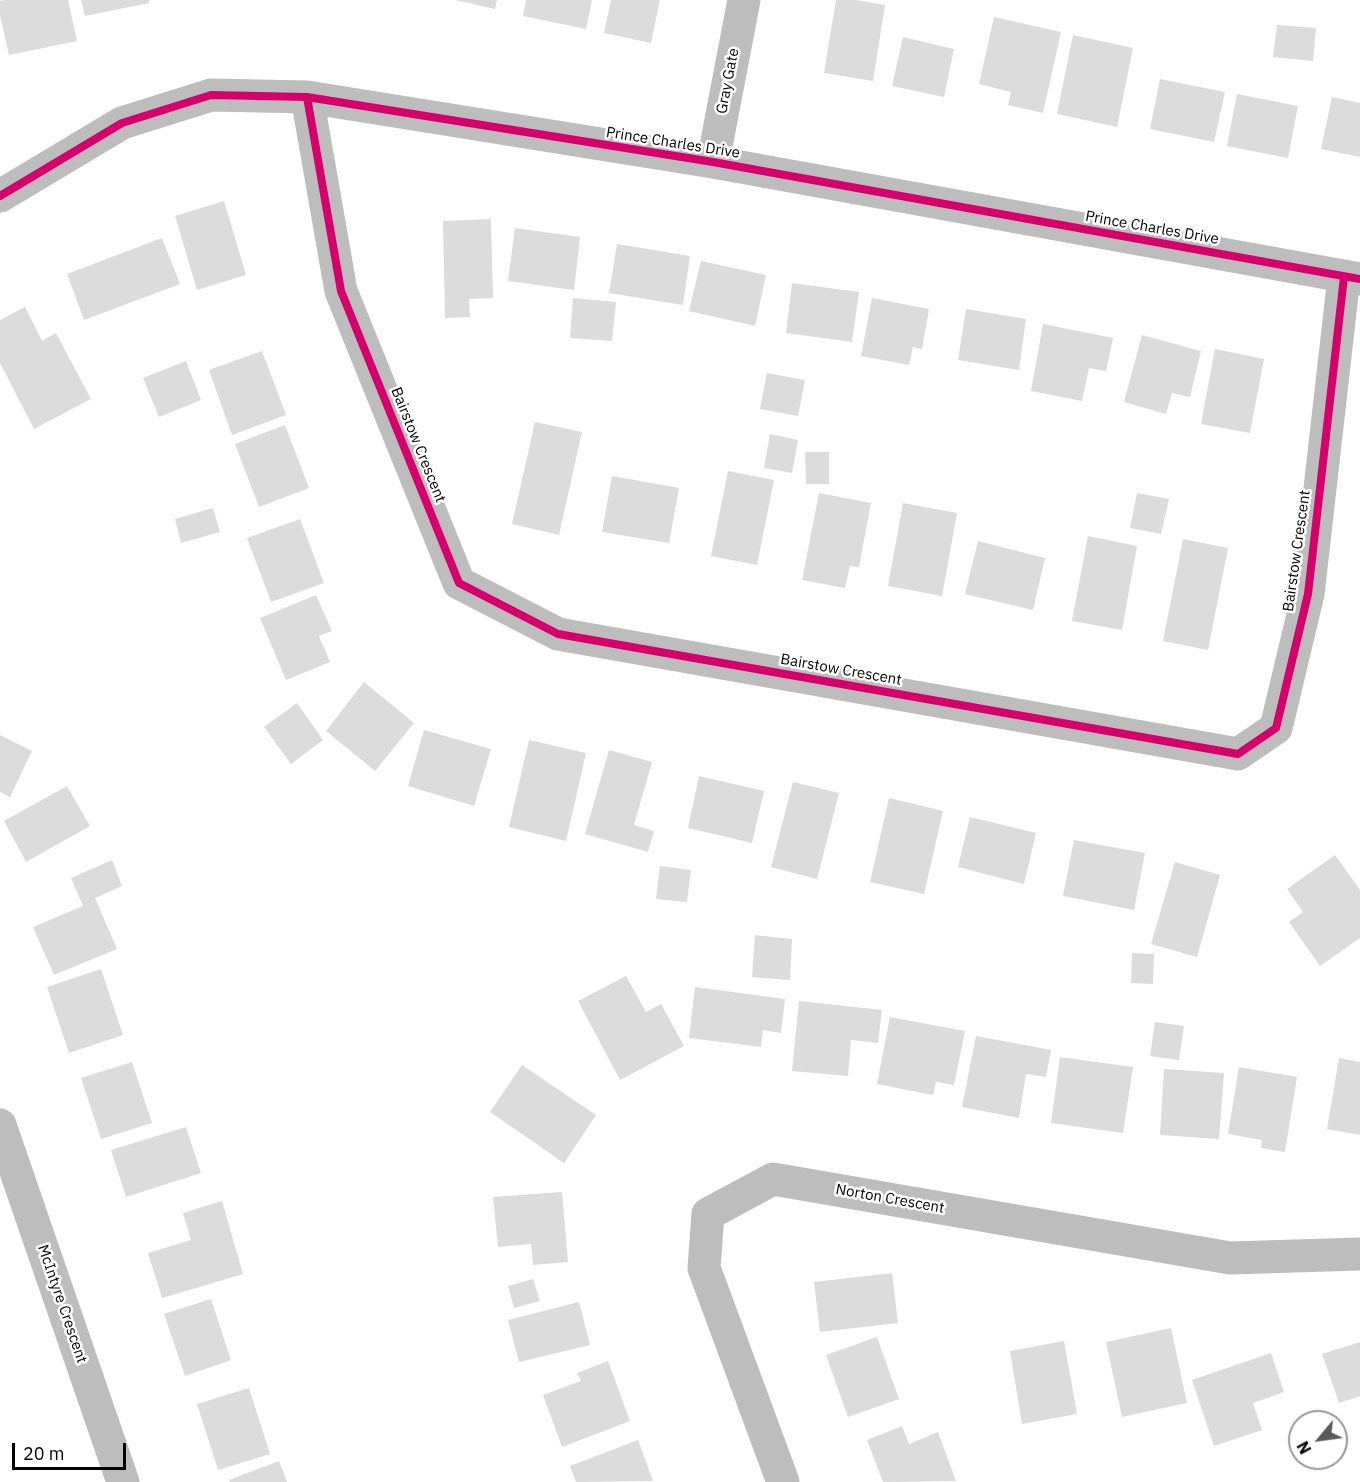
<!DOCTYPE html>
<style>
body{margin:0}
#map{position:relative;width:1360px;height:1482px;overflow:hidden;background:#fff;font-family:"IBM Plex Sans",sans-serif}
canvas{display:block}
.north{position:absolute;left:1288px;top:1410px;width:60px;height:60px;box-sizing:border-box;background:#fff;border:2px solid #999;border-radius:50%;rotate:241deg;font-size:16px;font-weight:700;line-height:24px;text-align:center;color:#000}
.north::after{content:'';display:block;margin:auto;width:21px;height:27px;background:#595959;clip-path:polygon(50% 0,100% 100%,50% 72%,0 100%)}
.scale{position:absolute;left:12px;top:1443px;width:114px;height:27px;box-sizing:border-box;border:3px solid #000;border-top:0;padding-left:8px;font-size:18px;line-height:21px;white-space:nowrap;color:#000;-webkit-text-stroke:4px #fff;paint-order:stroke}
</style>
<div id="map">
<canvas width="1360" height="1482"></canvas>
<div class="north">N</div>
<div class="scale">20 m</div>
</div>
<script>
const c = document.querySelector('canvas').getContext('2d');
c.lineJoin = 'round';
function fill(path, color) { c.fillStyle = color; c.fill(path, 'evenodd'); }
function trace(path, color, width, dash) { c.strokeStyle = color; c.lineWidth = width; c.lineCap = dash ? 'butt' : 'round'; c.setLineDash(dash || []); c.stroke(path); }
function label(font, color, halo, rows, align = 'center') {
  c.font = font + ' "IBM Plex Sans",sans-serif'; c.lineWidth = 5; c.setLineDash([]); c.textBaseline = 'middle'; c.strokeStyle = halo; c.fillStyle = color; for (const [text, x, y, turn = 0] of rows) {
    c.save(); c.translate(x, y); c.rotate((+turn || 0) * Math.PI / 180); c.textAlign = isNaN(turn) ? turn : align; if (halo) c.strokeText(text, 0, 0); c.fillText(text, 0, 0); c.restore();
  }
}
fill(new Path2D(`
 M6,0H68L77,41L9,55L0,15V1Z
 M81,0H149V3L85,16Z
 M455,0H497L495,9Z
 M526,0H592L586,29L523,16Z
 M611,0H660L651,43L604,33Z
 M836,0H856L885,5L873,81L824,73Z
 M994,17L1061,32L1043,113L1008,105L1011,92L979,84Z
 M1277,25L1316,28L1313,61L1273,57Z
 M1073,35L1133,48L1117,127L1057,114Z
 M903,37L954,49L944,97L892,86Z
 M1160,79L1225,92L1214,142L1150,129Z
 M1237,94L1298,106L1288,158L1227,146Z
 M1332,97L1360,103V157L1321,149Z
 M224,201L246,275L197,290L175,216Z
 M491,219L493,298L469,299L470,317L445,318L443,221Z
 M515,228L580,237L574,290L508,281Z
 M162,238L180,284L84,320L67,274Z
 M617,244L690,256L683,305L609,293Z
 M701,261L766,275L755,326L689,311Z
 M792,283L859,292L852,342L786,333Z
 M573,298L616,302L612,341L570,338Z
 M872,298L929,309L922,349L913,347L909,365L861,356Z
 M25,307L42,341L56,333L91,399L34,429L0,363V320Z
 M966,309L1026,319L1019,370L958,360Z
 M1043,324L1113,338L1106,371L1089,368L1082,401L1031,391Z
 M1142,335L1201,351L1190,397L1172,393L1166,414L1124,402Z
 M1215,349L1264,359L1250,433L1201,424Z
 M262,351L286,415L232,435L209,370Z
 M186,361L201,400L159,417L143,378Z
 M767,373L805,380L798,416L760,409Z
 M535,422L582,432L559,535L512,524Z
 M285,425L309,488L259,507L235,444Z
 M770,434L798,440L792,473L764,468Z
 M805,452H829V484H806Z
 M728,471L774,480L757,565L711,556Z
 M612,476L679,488L669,543L602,532Z
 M819,493L871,503L859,567L850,566L845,588L802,580Z
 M1137,493L1169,499L1161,534L1130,528Z
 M903,503L957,513L942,596L888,586Z
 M213,508L220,532L181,543L175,519Z
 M300,519L324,583L271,602L247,538Z
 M1088,536L1137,546L1122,630L1072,621Z
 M1183,539L1228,548L1208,650L1163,641Z
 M978,541L1045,558L1033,610L965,594Z
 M316,595L332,631L319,636L330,662L286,680L260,618Z
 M364,682L414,723L375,771L326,731Z
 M297,703L323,740L291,764L264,727Z
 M424,730L491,749L474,806L408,786Z
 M0,735L32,751L10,797L0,792Z
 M529,740L586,753L566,841L509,827Z
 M609,750L652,762L634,825L654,831L648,852L585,834Z
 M699,776L764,791L752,843L688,828Z
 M793,782L839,793L817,879L771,867Z
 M67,786L90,826L26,862L4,821Z
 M889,798L943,811L924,894L870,882Z
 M970,817L1036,833L1024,884L958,867Z
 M1074,840L1145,853L1134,910L1063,896Z
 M1335,855L1360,890V938L1320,966L1289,922L1303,912L1287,889Z
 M112,860L122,886L95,898L117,949L54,975L33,927L83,906L71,878Z
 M1175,862L1220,875L1197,957L1151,944Z
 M660,866L691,870L687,902L656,899Z
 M755,935L792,939L790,980L752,977Z
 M1132,953L1154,954L1153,984L1131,983Z
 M101,969L123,1035L69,1053L47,987Z
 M626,976L646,1012L661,1004L684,1046L620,1080L578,1001Z
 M695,987L785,999L781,1033L763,1030L761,1047L689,1038Z
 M799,1001L882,1010L878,1043L851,1040L848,1076L792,1071Z
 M890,1017L965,1031L954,1085L936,1082L933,1095L877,1084Z
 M1155,1022L1184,1026L1179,1060L1150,1056Z
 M976,1036L1051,1050L1046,1077L1026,1074L1019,1118L962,1107Z
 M1060,1057L1133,1067L1123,1133L1051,1123Z
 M1339,1058L1360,1062V1135L1327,1129Z
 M132,1062L152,1123L101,1139L81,1078Z
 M522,1065L596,1115L564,1163L490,1112Z
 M1239,1067L1297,1077L1285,1152L1261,1148L1262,1140L1228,1134Z
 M1164,1069L1224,1073L1219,1139L1160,1135Z
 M186,1127L201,1173L126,1197L111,1150Z
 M562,1192L568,1262L533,1265L531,1244L498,1247L493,1197Z
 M222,1201L243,1274L162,1298L148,1253L191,1240L183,1213Z
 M892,1273L898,1323L820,1332L814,1282Z
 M533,1279L540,1301L514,1308L508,1286Z
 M211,1299L231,1360L185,1376L164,1314Z
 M579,1302L590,1345L519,1362L508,1320Z
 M1171,1328L1187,1403L1122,1417L1106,1342Z
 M877,1337L899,1399L848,1417L826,1355Z
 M1064,1341L1077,1414L1022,1424L1010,1351Z
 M1360,1342V1396L1339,1403L1322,1354Z
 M1271,1353L1284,1392L1253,1403L1262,1430L1214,1446L1192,1380Z
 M608,1361L630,1421L562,1447L543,1395L581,1381L577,1373Z
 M249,1388L270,1454L218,1470L197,1404Z
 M902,1426L909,1444L938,1432L956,1481L883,1482L867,1440Z
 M638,1440L653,1481L576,1482L570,1466Z
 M279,1461L287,1482H230L229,1480Z`), '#dcdcdc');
trace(new Path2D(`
 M307,97L341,291L459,583L558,634L1238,754L1276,728L1308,594L1344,277
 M713,162L744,0
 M0,196L122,123L211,95L307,97L713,162L1360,279
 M0,1125L123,1482
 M783,1482L704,1268L708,1214L773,1179L1230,1258L1360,1254`), '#bdbdbd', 33);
trace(new Path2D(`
 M307,97L341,291L459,583L558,634L1238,754L1276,728L1308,594L1344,277
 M0,196L122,123L211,95L307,97L713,162L1360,279`), '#d6006c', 8);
label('15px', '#000', '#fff', [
 ["Gray Gate",728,81,-79],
 ["Prince Charles Drive",673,143,9],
 ["Prince Charles Drive",1152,228,10],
 ["Bairstow Crescent",418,445,68],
 ["Bairstow Crescent",1297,551,-82],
 ["Bairstow Crescent",841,670,10],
 ["Norton Crescent",890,1199,10],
 ["McIntyre Crescent",62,1304,71]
]);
</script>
